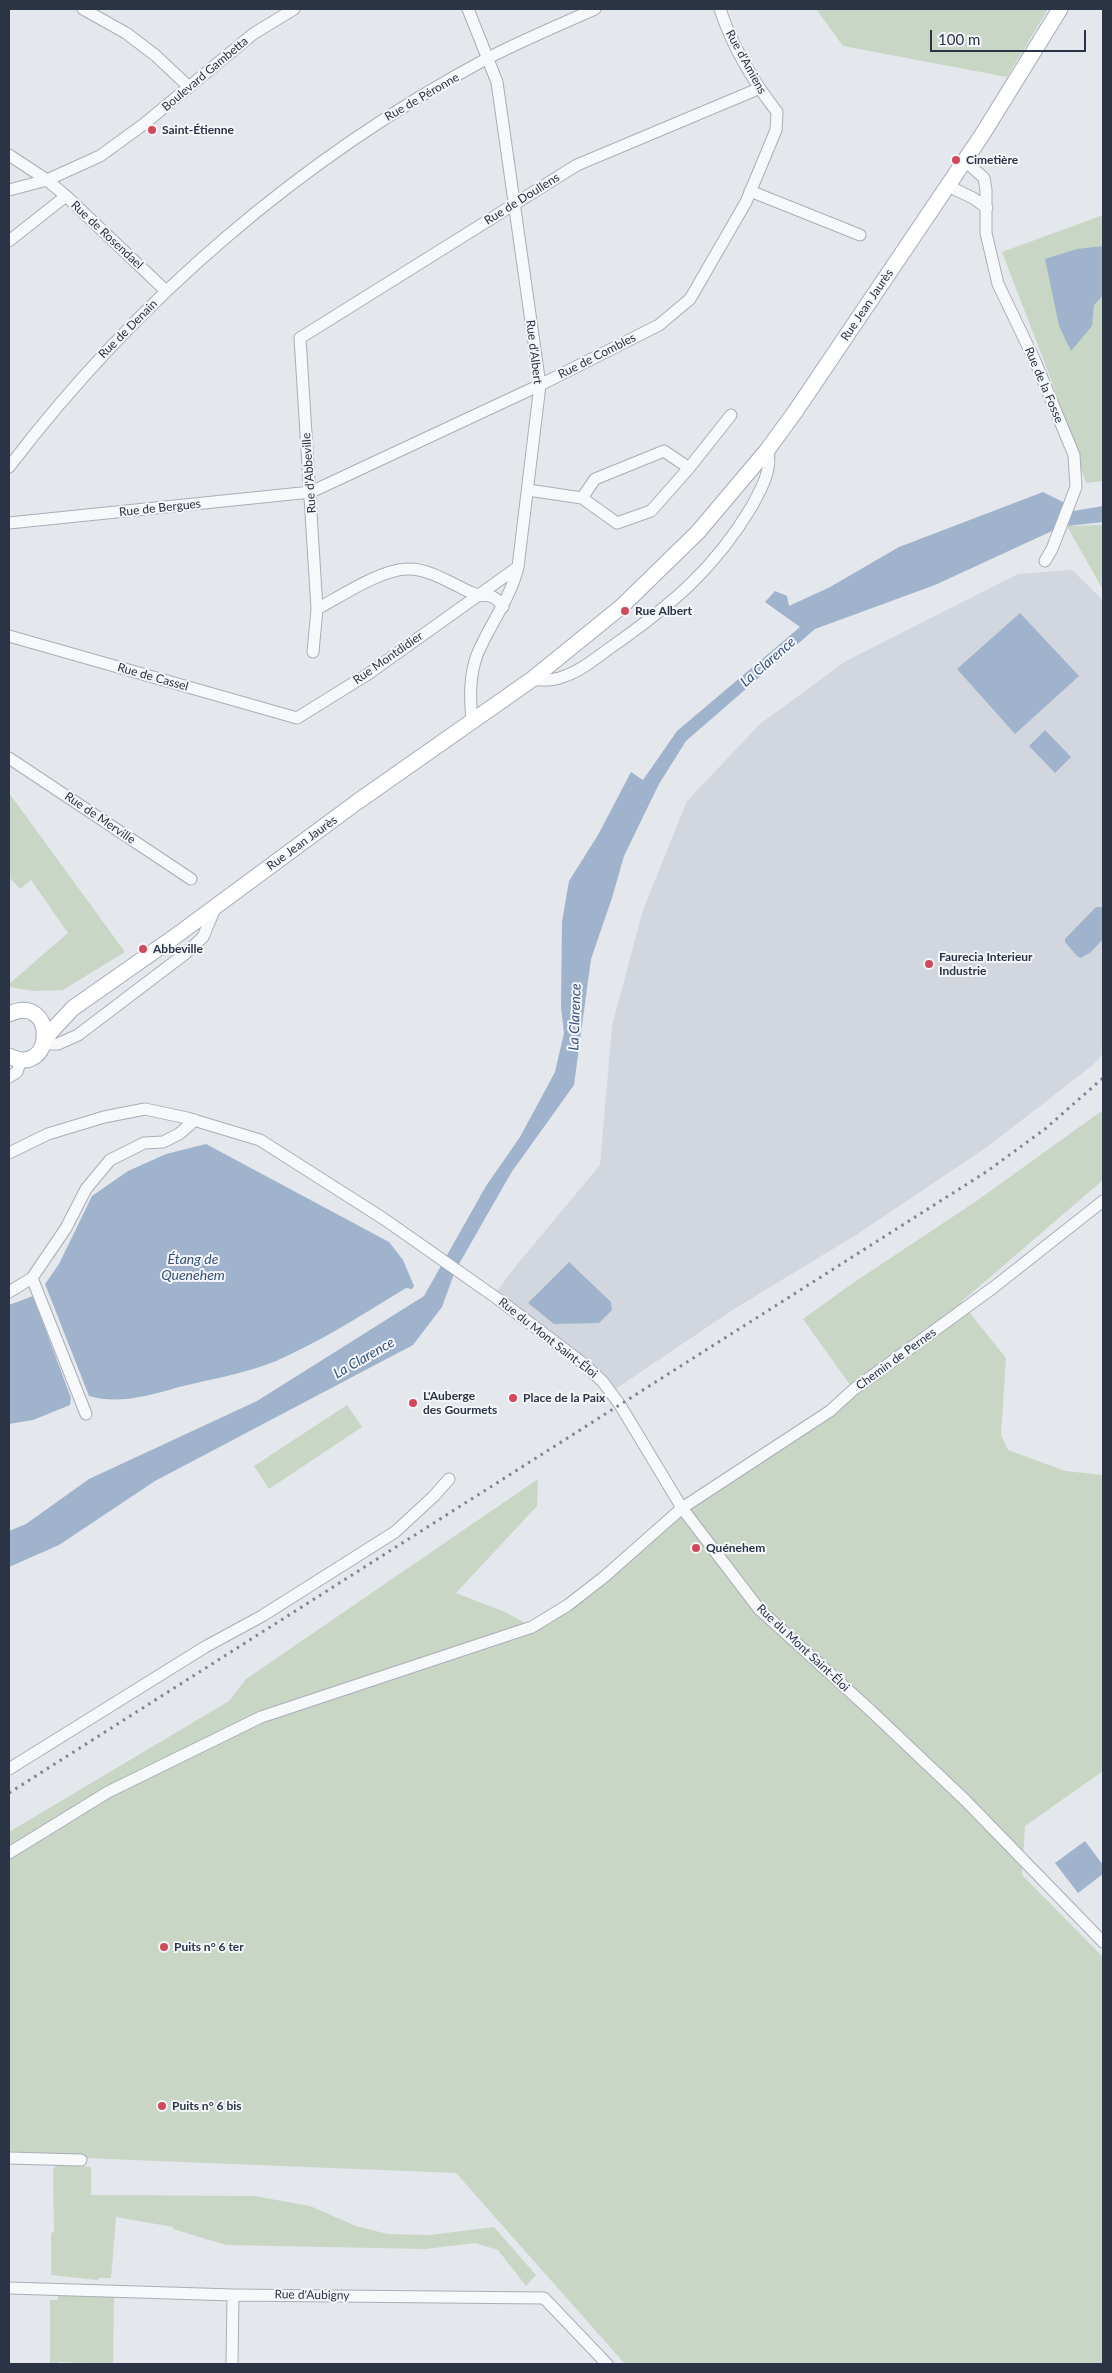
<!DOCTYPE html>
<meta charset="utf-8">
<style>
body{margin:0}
#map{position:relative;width:1112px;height:2373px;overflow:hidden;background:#e4e7ec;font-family:Lato,sans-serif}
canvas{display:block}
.frame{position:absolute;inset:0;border:10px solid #2b3445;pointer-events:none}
.scale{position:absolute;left:930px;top:30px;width:156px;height:22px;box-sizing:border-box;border:2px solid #2b3445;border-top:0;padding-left:6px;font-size:15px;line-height:18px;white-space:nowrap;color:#2b3445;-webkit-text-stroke:4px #f4f6f9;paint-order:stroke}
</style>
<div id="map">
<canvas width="1112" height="2373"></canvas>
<div class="frame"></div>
<div class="scale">100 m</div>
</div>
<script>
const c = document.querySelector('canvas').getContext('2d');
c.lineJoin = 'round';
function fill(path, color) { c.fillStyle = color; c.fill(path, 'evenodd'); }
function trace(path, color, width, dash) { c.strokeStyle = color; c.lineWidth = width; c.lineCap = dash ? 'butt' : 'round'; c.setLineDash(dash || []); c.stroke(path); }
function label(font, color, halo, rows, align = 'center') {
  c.font = font + ' Lato,sans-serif'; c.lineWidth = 4; c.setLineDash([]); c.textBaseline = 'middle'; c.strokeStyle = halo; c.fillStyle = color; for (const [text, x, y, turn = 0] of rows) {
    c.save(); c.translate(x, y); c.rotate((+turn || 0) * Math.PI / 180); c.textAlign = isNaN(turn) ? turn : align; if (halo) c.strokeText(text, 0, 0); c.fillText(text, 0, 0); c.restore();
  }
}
fill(new Path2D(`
 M1072,570L1103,600V1053L1093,1065L987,1147L856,1235L734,1309L611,1392L498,1299V1290L515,1267L600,1165L612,1026L643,910L687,801L760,724L846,661L1018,574Z`), '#d2d6de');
fill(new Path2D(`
 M816,9H1048L1007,77L843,46Z
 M1103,215V481L1086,483L1052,382L1002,252Z
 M1103,525V590L1067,526Z
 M9,793L125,952L63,990L34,991L9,987V984L68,933L31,880L20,889L9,877Z
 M1103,1110V1180L961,1302L1006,1358L1001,1435L1008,1450L1065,1471L1103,1475V1771L1025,1826L1022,1875L1103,1957V2364H625L456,2173L9,2155V1832L229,1701L246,1679L538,1479L537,1506L456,1593L507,1613L532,1627L682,1508L853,1389L803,1319L853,1283L975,1202Z
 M347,1405L362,1427L269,1489L254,1466Z
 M57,2164L91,2167V2195L254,2196L310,2206L356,2226L387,2234L430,2235L494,2227L536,2275L526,2286L498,2250L475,2243L425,2249L226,2245L173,2229V2227L116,2217L111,2278H100L97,2280L51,2275V2233L54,2232L53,2170Z
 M58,2293L114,2296L113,2364L58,2362V2364H50V2300H58Z`), '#c9d6c5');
fill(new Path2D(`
 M1103,246V295L1094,305L1092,326L1071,351L1059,326L1045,259L1077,249Z
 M1043,492L1065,503L1073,511L1103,506V522L1067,526L1052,531L935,585L815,629L686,741L659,784L624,856L612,898L591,959L574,1085L511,1173L455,1271L442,1307L413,1345L155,1481L59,1545L9,1567V1531L26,1524L89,1479L257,1401L424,1296L486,1186L520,1137L555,1072L564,1033L561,1007L562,922L569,881L598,835L631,772L643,780L677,731L800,627L765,602L775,591L787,596L789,606L830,587L899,547Z
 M1020,613L1079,676L1015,734L957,669Z
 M1045,730L1071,757L1055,773L1029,746Z
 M1096,907H1103V939L1091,952L1081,958L1077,956L1065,942V939Z
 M206,1144L389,1242L403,1260L414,1286L412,1289L406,1288C368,1311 330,1336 289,1355C255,1372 216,1378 179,1387C151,1395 118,1405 89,1396L45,1284L59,1264L92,1196L128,1171L166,1154Z
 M569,1262L611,1302L612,1310L599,1323L554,1324L528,1303Z
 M33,1296L71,1398L70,1405L33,1420L9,1424V1305Z
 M1085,1841L1103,1865V1874L1078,1893L1055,1863Z`), '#9fb4cc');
const minor = new Path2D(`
 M83,9L126,33L155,55L189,87
 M468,9L497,82L540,385L518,567C510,600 489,625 477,655C469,677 470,699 472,721
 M9,155L47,180L66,196L166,291
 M965,161L984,178L986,190V233L998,284L1035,361L1074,455L1076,487L1052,549L1045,561
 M948,186L973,198L987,208
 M9,190L47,180L100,156L144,124L253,34L294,9
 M750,191L860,235
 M9,241L66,196
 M9,467C137,299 301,158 488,58C523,40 559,25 595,9
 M528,490L582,498L595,479L664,451L689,468L731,415
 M582,498L617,523L651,511L689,468
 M9,523L311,492L540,385L659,325L690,299L746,202L776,130L777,112C753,81 732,46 720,9
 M317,609C341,596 383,568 409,569C430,569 452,584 470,592C486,600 491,589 503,607
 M9,636L297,718L368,674L518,567
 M313,652L317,609L300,338L577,165L758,89
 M531,680C543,680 554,681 565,676C581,671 597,657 610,648C670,606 714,570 752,506C762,487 772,471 768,449
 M9,758L191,879
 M44,1044H58L78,1035L186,953L203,937L216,906
 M9,1077L17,1072L21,1060
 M9,1153L48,1134L104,1117L145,1109L187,1118L260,1140L384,1219L498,1299L585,1365L603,1382L620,1405L682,1508L759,1609L869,1709L965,1800L1103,1942
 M32,1278L86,1414
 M9,1292L32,1278L66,1228L86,1189L110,1160L144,1143L163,1142L179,1134L195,1120
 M9,1769L205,1647L262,1616L395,1532L434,1496L449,1479
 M9,1853L108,1792L261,1717L532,1627L568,1605L604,1577L682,1508L830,1411L853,1390L994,1287L1103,1201
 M9,2158L81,2160
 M9,2288L233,2295L544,2298L607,2364
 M232,2364L233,2295`);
const major = new Path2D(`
 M9,1014C57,992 55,1079 9,1056
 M46,1037L73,1008L173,938L357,802L531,680L621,607L698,532L768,449L795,412L982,135L1060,9`);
trace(minor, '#a9aeb7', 13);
trace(major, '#a3abb8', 17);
trace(minor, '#f7f8fa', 11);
trace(major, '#fff', 15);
trace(new Path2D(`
 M9,1793L986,1172L1045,1129L1103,1078`), '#7d8696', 3, [2.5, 5]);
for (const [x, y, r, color] of [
 [152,130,5,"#d1495b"],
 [956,160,5,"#d1495b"],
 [625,611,5,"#d1495b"],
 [143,949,5,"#d1495b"],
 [929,964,5,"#d1495b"],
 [513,1398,5,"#d1495b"],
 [413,1403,5,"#d1495b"],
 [696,1548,5,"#d1495b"],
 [164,1947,5,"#d1495b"],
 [162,2106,5,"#d1495b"]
]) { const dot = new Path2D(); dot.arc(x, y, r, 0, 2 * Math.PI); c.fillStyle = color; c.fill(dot); trace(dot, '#f4f6f9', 2); }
label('12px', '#2b3445', '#f4f6f9', [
 ["Rue d'Amiens",746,62,61],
 ["Boulevard Gambetta",205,74,-40],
 ["Rue de Péronne",422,97,-30],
 ["Rue de Doullens",522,199,-32],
 ["Rue de Rosendael",107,235,43],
 ["Rue Jean Jaurès",867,305,-56],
 ["Rue de Denain",128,329,-45],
 ["Rue d'Albert",534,352,83],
 ["Rue de Combles",597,356,-27],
 ["Rue de la Fosse",1044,385,67],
 ["Rue d'Abbeville",309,473,-94],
 ["Rue de Bergues",160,508,-6],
 ["Rue Montdidier",388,658,-35],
 ["Rue de Cassel",153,677,16],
 ["Rue de Merville",100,818,34],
 ["Rue Jean Jaurès",302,843,-36],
 ["Rue du Mont Saint-Éloi",548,1338,38],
 ["Chemin de Pernes",896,1359,-36],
 ["Rue du Mont Saint-Éloi",803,1648,43],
 ["Rue d'Aubigny",312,2295,1]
]);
label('bold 12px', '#2b3445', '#f4f6f9', [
 ["Saint-Étienne",162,130],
 ["Cimetière",966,160],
 ["Rue Albert",635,611],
 ["Abbeville",153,949],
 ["Faurecia Interieur",939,957],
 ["Industrie",939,971],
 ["L'Auberge",423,1396],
 ["des Gourmets",423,1410],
 ["Place de la Paix",523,1398],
 ["Quénehem",706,1548],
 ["Puits n° 6 ter",174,1947],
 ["Puits n° 6 bis",172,2106]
], 'left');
label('italic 14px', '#34527a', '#f4f6f9', [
 ["La Clarence",768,662,-41],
 ["La Clarence",575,1017,-88],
 ["Étang de",193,1259],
 ["Quenehem",193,1275],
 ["La Clarence",364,1358,-30]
]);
</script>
